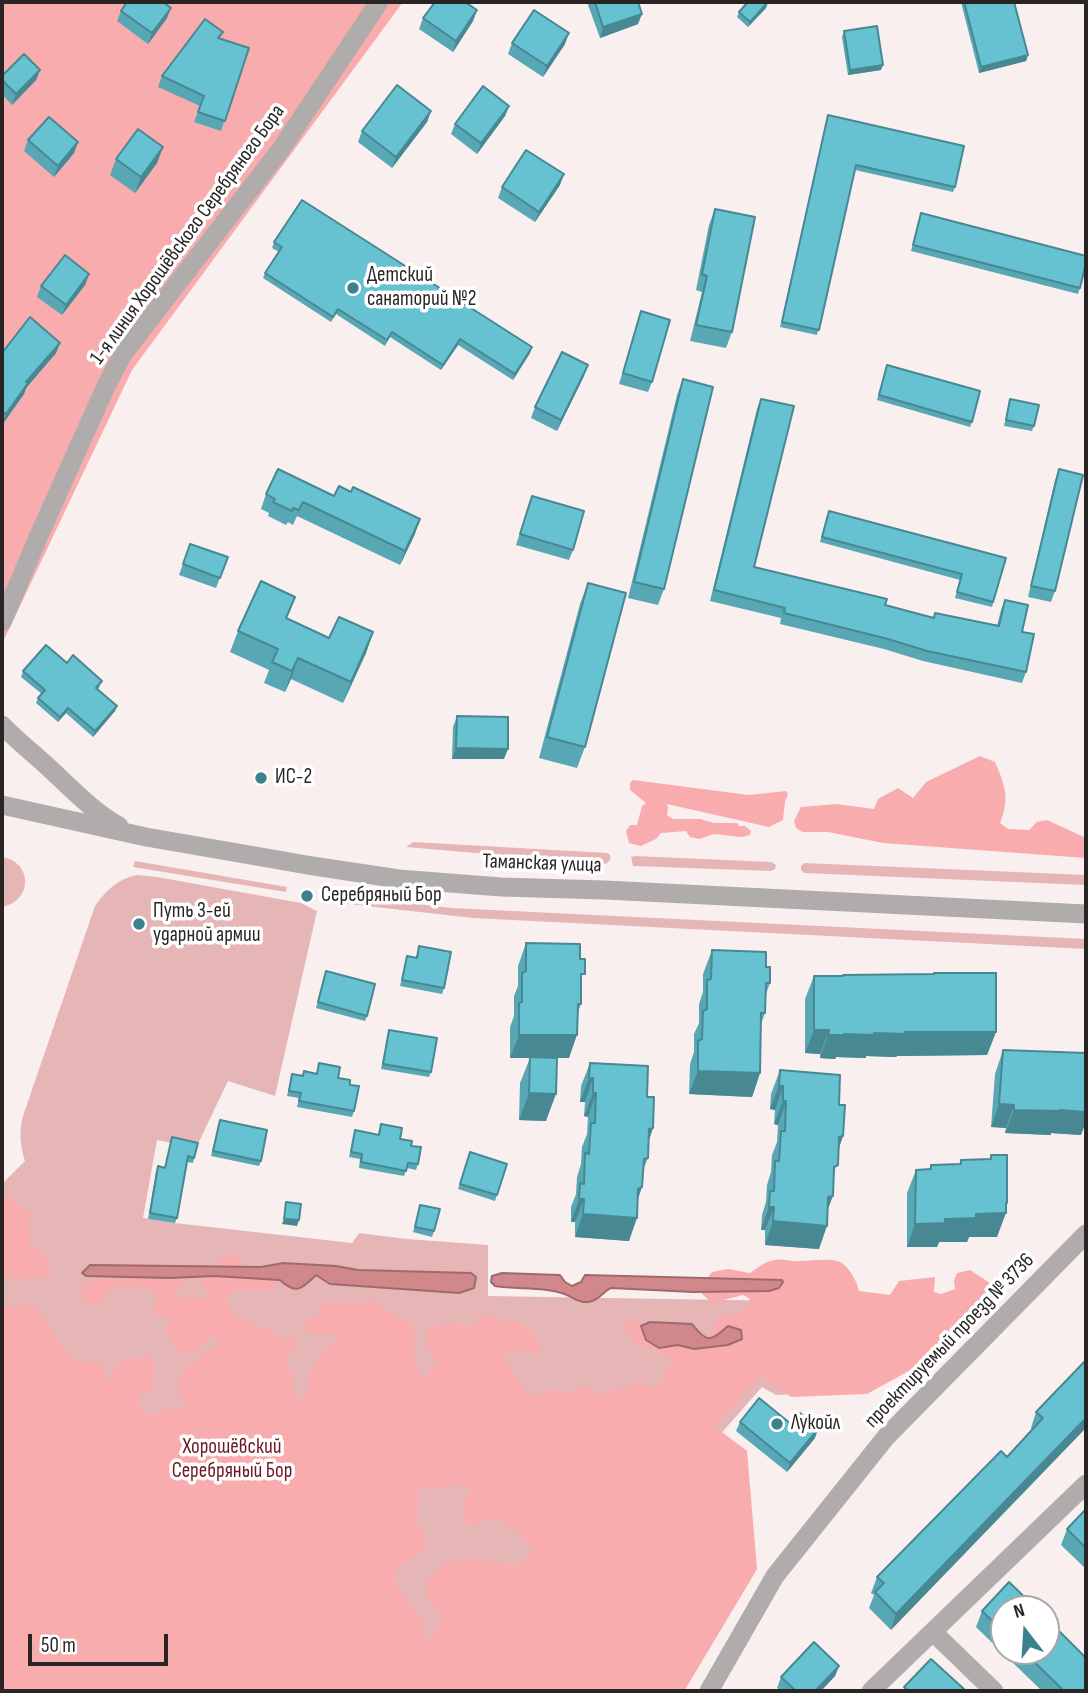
<!DOCTYPE html>
<meta charset="utf-8">
<style>
body{margin:0}
#map{position:relative;width:1088px;height:1693px;overflow:hidden;background:#faefef;font-family:"Sofia Sans Condensed",sans-serif}
canvas{display:block}
.frame{position:absolute;inset:0;border:4px solid #292525;pointer-events:none}
.north{position:absolute;left:990px;top:1595px;width:70px;height:70px;box-sizing:border-box;background:#fff;border:2px solid #a9a8a8;border-radius:50%;rotate:343deg;font-size:19px;font-weight:700;line-height:28px;text-align:center;color:#292525}
.north::after{content:'';display:block;margin:auto;width:24px;height:32px;background:#3c828d;clip-path:polygon(50% 0,100% 100%,50% 72%,0 100%)}
.scale{position:absolute;left:28px;top:1634px;width:140px;height:32px;box-sizing:border-box;border:4px solid #292525;border-top:0;padding-left:9px;font-size:21px;line-height:24px;white-space:nowrap;color:#292525;-webkit-text-stroke:5px #fff;paint-order:stroke}
</style>
<div id="map">
<canvas width="1088" height="1693"></canvas>
<div class="frame"></div>
<div class="north">N</div>
<div class="scale">50 m</div>
</div>
<script>
const c = document.querySelector('canvas').getContext('2d');
c.lineJoin = 'round';
function fill(path, color) { c.fillStyle = color; c.fill(path, 'evenodd'); }
function trace(path, color, width, dash) { c.strokeStyle = color; c.lineWidth = width; c.lineCap = dash ? 'butt' : 'round'; c.setLineDash(dash || []); c.stroke(path); }
function label(font, color, halo, rows, align = 'center') {
  c.font = font + ' "Sofia Sans Condensed",sans-serif'; c.lineWidth = 7; c.setLineDash([]); c.textBaseline = 'middle'; c.strokeStyle = halo; c.fillStyle = color; for (const [text, x, y, turn = 0] of rows) {
    c.save(); c.translate(x, y); c.rotate((+turn || 0) * Math.PI / 180); c.textAlign = isNaN(turn) ? turn : align; if (halo) c.strokeText(text, 0, 0); c.fillText(text, 0, 0); c.restore();
  }
}
fill(new Path2D(`
 M413,842L607,853L610,855C611,860 609,862 605,864L406,847Z
 M635,856L771,862L776,865L775,869L771,871L633,866L631,857Z
 M2,857C33,862 33,901 2,907Z
 M135,861L287,887L286,892L133,867Z
 M804,863L1086,875V885L804,873L801,870V866Z
 M137,875L157,877L301,903L317,911L275,1096L228,1081L196,1148L157,1140L143,1218L175,1223L352,1243L359,1233L407,1239L488,1245V1296L968,1304L858,1391L776,1395L762,1387L717,1438L731,1463L757,1569L684,1691H2V1184L25,1161C20,1145 19,1132 23,1116L95,906C106,890 118,879 137,875Z
 M341,895L451,908L1086,939V949L473,918L340,903Z`), '#e6b6b7');
fill(new Path2D(`
 M2,2H403L132,370L2,644Z
 M980,756L995,762C1005,785 1010,799 1000,823L1008,829L1029,830L1037,822L1047,820L1086,838V858L883,843L828,832H803L796,828L794,821L801,807L836,804L874,809L878,799L898,788L913,798L926,782Z
 M633,780L749,795L786,791L788,794L785,801L783,820L769,827L667,804L668,807L667,815L673,819H700L714,823H737L739,826H745L751,831L750,835L742,837L714,834L699,839L690,837L686,831L661,833L656,839L641,846L629,843L626,831L630,825H637L642,806L646,803L630,790V783Z
 M2,1192L31,1214C30,1222 27,1234 30,1241C34,1250 45,1253 49,1261C62,1286 12,1278 2,1277Z
 M234,1254L241,1257L246,1271L275,1278L278,1285C260,1301 244,1279 226,1297C231,1320 254,1326 273,1331L278,1337L285,1338L293,1336L299,1341L298,1348L291,1351L285,1357L293,1376L292,1392L297,1398L303,1399C310,1391 307,1385 309,1376C314,1359 324,1347 339,1340L334,1333C322,1335 313,1338 303,1328V1321L318,1315L324,1301L354,1304L369,1300L377,1301L388,1312L409,1321L414,1327L416,1350L413,1358L423,1379L429,1376L431,1368L437,1363C408,1323 441,1320 473,1327L483,1315H491L505,1322H521C530,1331 542,1338 540,1352C526,1357 521,1348 507,1351C505,1366 521,1387 532,1396L554,1389L568,1393L582,1386L603,1395L616,1388H631L636,1383L644,1384L650,1389L657,1387L672,1359C661,1350 646,1350 635,1342C631,1339 627,1333 624,1329L627,1321H635L676,1335H712L716,1328L715,1320L721,1315H735L749,1307L750,1299L743,1295L712,1303L700,1292L702,1285L712,1272L728,1269L750,1273C758,1268 765,1261 775,1260C780,1259 786,1260 792,1261C805,1262 824,1258 837,1261C848,1264 857,1281 859,1291L890,1295L899,1281L935,1277L934,1292L941,1294L955,1289L954,1281L957,1273L970,1270L993,1285L989,1305L945,1351L867,1394L791,1397L760,1376L714,1426L747,1451L757,1569L684,1691H2V1305L15,1308L21,1302C26,1304 33,1305 37,1308C43,1312 47,1321 50,1327C65,1353 71,1363 102,1363L105,1370L104,1378L110,1381L115,1366L121,1361L150,1355C157,1365 157,1381 151,1392L143,1394L137,1399L139,1406L151,1416L164,1408L179,1411L185,1407L178,1392L182,1369L189,1364L197,1363C200,1350 208,1349 219,1346V1339L210,1337L192,1353L184,1354L172,1345L165,1330L173,1316H157L152,1310L158,1296C148,1283 125,1288 110,1288C107,1301 99,1305 86,1303L82,1297L81,1288C88,1278 90,1282 101,1280C110,1278 119,1272 124,1264L140,1263L187,1281L181,1289L173,1291L178,1297L209,1298L199,1277L218,1266L219,1259L226,1255ZM454,1483L468,1489L470,1495L463,1501L462,1508L465,1523C475,1527 481,1521 492,1520C504,1518 523,1539 533,1546L527,1559L514,1566L473,1558L443,1564L426,1583L428,1599L442,1618L432,1639L425,1640V1623L394,1583L398,1567L425,1551V1535L417,1521L419,1489L425,1486L440,1490Z`), '#f8acae');
const water = new Path2D(`
 M283,1263L336,1266L358,1270L471,1273L476,1277L474,1288L459,1293L330,1284L316,1275C302,1289 296,1295 280,1280L214,1276L170,1278L86,1276L82,1273L90,1265L261,1267Z
 M502,1273L560,1275L565,1282L572,1286L581,1282L585,1275L782,1280L783,1282L779,1288L769,1291L693,1292L611,1288C602,1292 599,1301 588,1302C579,1303 574,1298 567,1295C545,1286 518,1290 495,1286L491,1282L492,1276Z
 M650,1322L692,1324C708,1344 710,1341 728,1326L741,1330L742,1339L728,1345L694,1349L678,1345L659,1348L646,1340L641,1326Z`);
fill(water, '#d1888b');
trace(water, '#9f6a6c', 2);
trace(new Path2D(`
 M2,622L40,533L107,384L123,354L281,149L379,2
 M2,725C16,740 32,752 47,766C70,787 92,811 119,826
 M2,805L146,837L313,866L399,879L501,887L605,890L1086,914
 M933,1632L994,1691
 M709,1691L775,1576L886,1437L1086,1234
 M871,1691L1086,1484`), '#b1acac', 19);
fill(new Path2D(`
 M587,2H638V24L600,38Z
 M768,2L766,8L748,27L737,17L739,12Z
 M961,2H1014L1028,55L1026,61L979,73Z
 M477,10L473,21L453,52L419,29L423,18Z
 M121,11L167,18L148,44L117,21Z
 M844,31L881,70L848,75L842,37Z
 M221,39L249,48L221,131L194,122L200,106L158,87L162,76Z
 M512,43L565,44L543,77L508,54Z
 M40,70L36,80L12,105L2,94V76Z
 M509,106L505,116L477,154L451,134L455,124Z
 M431,111L427,122L392,168L358,142L362,131Z
 M828,115L955,187L953,192L855,170L817,335L780,327Z
 M28,140L78,142L74,153L54,177L24,151Z
 M163,147L157,163L135,193L110,175L116,159Z
 M560,185L535,222L498,198L502,187Z
 M715,209L732,332L726,348L690,341L702,292L696,290L709,225Z
 M921,213L1080,288L1078,294L911,251Z
 M274,242L530,353L513,380L458,345L441,370L390,337L385,346L336,314L331,322L263,278L265,273L279,252L272,248Z
 M89,274L85,285L62,315L37,297L41,286Z
 M641,311L652,382L648,392L619,384Z
 M60,343L56,353L26,388L24,394L2,425V353Z
 M887,365L972,422L970,427L877,400Z
 M584,376L557,431L531,418L535,407Z
 M683,379L664,589L658,605L628,598L677,395Z
 M761,399L754,567L933,618L935,613L997,626L1001,610L1005,600L1022,632L1026,672L1022,683L923,661L884,649L780,624L781,618L710,601L757,409Z
 M1010,399L1034,426L1032,431L1004,426Z
 M1059,469L1055,591L1051,602L1028,597L1055,480Z
 M266,494L334,496L415,534L400,565L297,516L293,525L288,522L286,525L268,516L269,513L261,509Z
 M532,496L573,550L569,560L516,545Z
 M827,516L1006,558L992,607L955,598L960,580L820,542Z
 M190,544L228,557L216,588L179,575Z
 M588,583L585,747L577,768L539,758L580,604Z
 M287,619L329,638L373,632L366,653L343,703L291,679L285,692L264,683L269,670L230,652L238,631Z
 M67,663L100,686L98,689L117,706L115,711L93,737L66,713L58,722L36,703L38,698L42,694L21,677L23,671Z
 M457,716L504,759H452L453,727Z
 M526,943L581,985V1004L577,1015L569,1058H557L546,1121L519,1120L520,1083L530,1058H510V1027L514,1016V996L518,986V966Z
 M419,946L444,988L442,994L400,986L407,956L416,958Z
 M712,950L766,967L770,983L766,994L765,1013L761,1024L760,1073L752,1097L689,1094L690,1064L694,1052V1034L699,1023V1004L703,992V974Z
 M324,976L367,1016L365,1021L316,1008Z
 M814,976L996,1032L987,1055L897,1056L896,1057L866,1056V1058L836,1057L835,1059L820,1058V1054L805,1053V999Z
 M389,1030L431,1072L429,1077L381,1069Z
 M1003,1050L1081,1135L1051,1133V1135L1005,1133L1006,1128L991,1127L995,1074Z
 M319,1063L338,1078L350,1085L354,1111L352,1117L297,1107L299,1098L287,1096L292,1074L302,1075L304,1071L316,1074Z
 M590,1063L647,1097L653,1128L649,1140L648,1158L643,1170L629,1241L575,1237V1222H571V1207L576,1194L577,1177L581,1164L582,1147L587,1134L588,1117L584,1116L585,1102H580L581,1086Z
 M780,1070L839,1105L843,1136L839,1148L828,1208L819,1249L765,1245V1230H761L762,1215L766,1202L767,1185L771,1172L772,1155L777,1142L778,1125L774,1124L775,1110L770,1109L771,1094Z
 M220,1120L261,1161L259,1166L211,1156Z
 M381,1124L400,1139L411,1146L418,1164L416,1170L407,1168L404,1176L359,1168L360,1159L349,1157L355,1130L378,1135Z
 M172,1137L194,1158L193,1163L187,1162L177,1218L175,1223L148,1219L156,1172L158,1166L165,1168Z
 M470,1152L507,1164L495,1201L458,1189Z
 M991,1155L1006,1207L997,1237H969L967,1242H939L937,1247H907V1193L916,1170L929,1169L931,1165L959,1164L961,1160L990,1159Z
 M420,1205L434,1231L432,1237L413,1232Z
 M1086,1360L891,1630L869,1608L874,1595L871,1593L877,1577L1007,1457L1032,1430L1031,1428L1036,1412Z
 M740,1422L791,1424L815,1438L787,1472L736,1431Z
 M1086,1509V1569L1061,1545L1067,1529Z
 M1004,1609V1651H1046L1086,1691H1042L976,1627L982,1611Z
 M839,1666L835,1676L821,1691H781L777,1688L781,1677Z`), '#58a7b4');
fill(new Path2D(`
 M768,2L766,8L748,27L750,22Z
 M171,8L167,18L148,44L152,33Z
 M477,10L473,21L453,52L456,41Z
 M642,14L638,24L600,38L603,27Z
 M569,33L565,44L543,77L547,66Z
 M1028,55L1026,61L979,73L981,67Z
 M883,65L881,70L848,75L850,70Z
 M40,70L36,80L12,105L16,94Z
 M509,106L505,116L477,154L481,143Z
 M431,111L427,122L392,168L396,157Z
 M78,142L74,153L54,177L58,166Z
 M163,147L157,163L135,193L141,177Z
 M564,174L560,185L535,222L539,212Z
 M89,274L85,285L62,315L66,305Z
 M460,339L458,345L441,370L443,365Z
 M60,343L56,353L26,388L24,394L2,425L6,414L26,382Z
 M532,347L530,353L513,380L515,374Z
 M588,365L584,376L557,431L561,420Z
 M420,519L415,534L400,565L405,551Z
 M373,632L366,653L343,703L351,682Z
 M298,658L291,679L285,692L292,671Z
 M117,706L115,711L93,737L95,731Z
 M68,708L66,713L58,722L60,717Z
 M456,748L508,749L504,759H452Z
 M814,1030H829L820,1054L805,1053Z
 M905,1032H996L987,1055L897,1056L896,1057L866,1056V1058L836,1057L835,1059L820,1058L828,1035Z
 M519,1035H577L569,1058H510Z
 M698,1071L760,1073L752,1097L689,1094Z
 M589,1078H593L585,1102H580Z
 M779,1086H783L775,1110L770,1109Z
 M529,1093L556,1094L546,1121L519,1120Z
 M593,1093H596L588,1117L584,1116Z
 M783,1101H786L778,1125L774,1124Z
 M999,1104L1014,1105L1006,1128L991,1127Z
 M1014,1110H1060L1086,1112V1122L1081,1135L1051,1133V1135L1005,1133Z
 M653,1128L645,1151L649,1129Z
 M843,1136L835,1159L839,1137Z
 M642,1187L634,1211L638,1189Z
 M833,1196L824,1219L828,1197Z
 M579,1199H584L575,1222H571Z
 M1007,1203L1004,1213H1006L997,1237H969L967,1242H939L937,1247H907L915,1224L976,1214Z
 M769,1207H774L765,1230H761Z
 M583,1214L637,1218L629,1241L575,1237Z
 M284,1219L299,1220L297,1226L282,1224Z
 M773,1221L827,1226L819,1249L765,1245Z
 M1086,1418V1428L891,1630L896,1614Z
 M818,1429L815,1438L787,1472L790,1463Z
 M839,1666L835,1676L821,1691H815Z`), '#478892');
const building = new Path2D(`
 M127,2H163L171,8L152,33L121,11Z
 M435,2H465L477,10L456,41L423,18Z
 M595,2H638L642,14L603,27Z
 M748,2H768L750,22L739,12Z
 M964,2H1014L1028,55L981,67Z
 M534,10L569,33L547,66L512,43Z
 M205,19L223,32L218,38L249,48L225,121L198,112L204,96L162,76Z
 M877,26L883,65L850,70L844,31Z
 M24,54L40,70L16,94L2,80V76Z
 M397,85L431,111L396,157L362,131Z
 M483,86L509,106L481,143L455,124Z
 M828,115L964,146L955,187L856,165L819,330L782,322Z
 M49,117L78,142L58,166L28,140Z
 M138,129L163,147L141,177L116,159Z
 M526,150L564,174L539,212L502,187Z
 M302,200L532,347L515,374L460,339L443,365L392,332L387,340L338,309L333,317L265,273L282,247L274,242Z
 M715,209L755,217L732,332L696,325L707,276L702,274Z
 M921,213L1086,256V263L1080,288L913,245Z
 M65,255L89,274L66,305L41,286Z
 M641,311L670,320L652,382L623,373Z
 M30,317L60,343L26,382L28,383L6,414L2,411V353Z
 M562,352L588,365L561,420L535,407Z
 M887,365L980,391L972,422L879,395Z
 M683,379L713,387L664,589L634,582Z
 M761,399L794,406L754,567L887,599L885,605L934,618L935,613L999,626L1005,600L1028,605L1022,632L1034,634L1026,672L927,651L888,639L784,613L785,608L714,590Z
 M1010,399L1039,405L1034,426L1006,420Z
 M278,469L334,496L339,486L351,492L353,487L420,519L405,551L303,502L299,510L293,508L292,511L273,502L275,499L266,494Z
 M1059,469L1083,475L1055,591L1031,586Z
 M532,496L584,511L573,550L520,534Z
 M829,511L1006,558L993,602L957,592L962,574L822,537Z
 M190,544L228,557L220,578L183,564Z
 M261,581L295,597L286,618L329,638L339,617L373,632L351,682L298,658L292,671L272,662L278,649L238,631Z
 M588,583L626,593L585,747L547,737Z
 M46,645L67,663L73,655L102,681L96,688L117,706L95,731L68,708L60,717L38,698L45,690L23,671Z
 M457,716L508,717V749L456,748Z
 M526,943L580,944V959H585V974H581V1004H578L577,1035H519V1003L522,1002V973L526,971Z
 M419,946L451,952L444,988L402,980L407,956L417,958Z
 M712,950L766,952V967H770V983H766L765,1013H761L760,1073L698,1071V1041L702,1039L703,1011L707,1009V980L711,979Z
 M326,971L375,984L367,1016L318,1002Z
 M934,973H996V1032H905V1034L874,1033V1035L844,1034V1035H828L829,1030H814V976H843V975L934,974Z
 M389,1030L437,1038L431,1072L383,1064Z
 M1003,1050L1086,1053V1112L1060,1110L1059,1111L1014,1110V1105L999,1104Z
 M530,1057L557,1058L556,1094L529,1093Z
 M319,1063L340,1067L338,1078L350,1080V1085L359,1086L354,1111L299,1101L301,1093L289,1091L292,1074L303,1076L304,1071L317,1074Z
 M590,1063L648,1066L647,1097H654L653,1128L649,1129L648,1158L644,1159L642,1187L638,1189L637,1218L583,1214L584,1199H579L580,1183L584,1184L585,1153L589,1154L591,1123H595L596,1093H593V1078H589Z
 M780,1070L840,1075L839,1105H845L843,1136L839,1137L838,1165L834,1167L833,1196L828,1197L827,1226L773,1221L774,1207H769L770,1191H774L775,1161H779L781,1131H785L786,1101H783V1086H779Z
 M220,1120L267,1130L261,1161L213,1151Z
 M381,1124L402,1128L400,1139L412,1141L411,1146L421,1147L418,1164L408,1163L406,1171L361,1162L362,1154L351,1152L355,1130L379,1135Z
 M172,1137L198,1143L194,1158L188,1156L177,1218L150,1213L158,1166L165,1168Z
 M470,1152L507,1164L497,1195L460,1184Z
 M991,1155H1007V1203H1006V1213L976,1214V1218L945,1219V1223L915,1224L916,1170L931,1169V1165L961,1164V1160L991,1159Z
 M286,1202L301,1204L299,1220L284,1219Z
 M420,1205L440,1209L434,1231L415,1227Z
 M1086,1360V1418L896,1614L875,1592L884,1583L877,1577L1001,1451L1007,1457L1043,1418L1036,1412Z
 M759,1398L791,1424L800,1413L818,1429L790,1463L740,1422Z
 M1086,1509V1548L1067,1529Z
 M1009,1582L1037,1609H1004V1632L982,1611Z
 M1046,1618L1086,1658V1691H1064L1023,1651H1046Z
 M814,1642L839,1666L815,1691H796L781,1677Z
 M931,1659L964,1689L962,1691H908L904,1687Z`);
fill(building, '#66c2d1');
trace(building, '#478892', 2);
for (const [x, y, r, color] of [
 [353,288,7,"#3c828d"],
 [261,778,7,"#3c828d"],
 [307,896,7,"#3c828d"],
 [139,924,7,"#3c828d"],
 [777,1424,7,"#3c828d"]
]) { const dot = new Path2D(); dot.arc(x, y, r, 0, 2 * Math.PI); c.fillStyle = color; c.fill(dot); trace(dot, '#fff', 2.5); }
label('21px', '#292525', '#fff', [
 ["1-я линия Хорошёвского Серебряного Бора",188,235,-54],
 ["Таманская улица",542,864,2],
 ["проектируемый проезд № 3736",950,1341,-46]
]);
label('21px', '#292525', '#fff', [
 ["Детский",367,276],
 ["санаторий №2",367,300],
 ["ИС-2",275,778],
 ["Серебряный Бор",321,896],
 ["Путь 3-ей",153,912],
 ["ударной армии",153,936],
 ["Лукойл",791,1424]
], 'left');
label('21px', '#6f1825', '#fff', [
 ["Хорошёвский",232,1448],
 ["Серебряный Бор",232,1472]
]);
</script>
